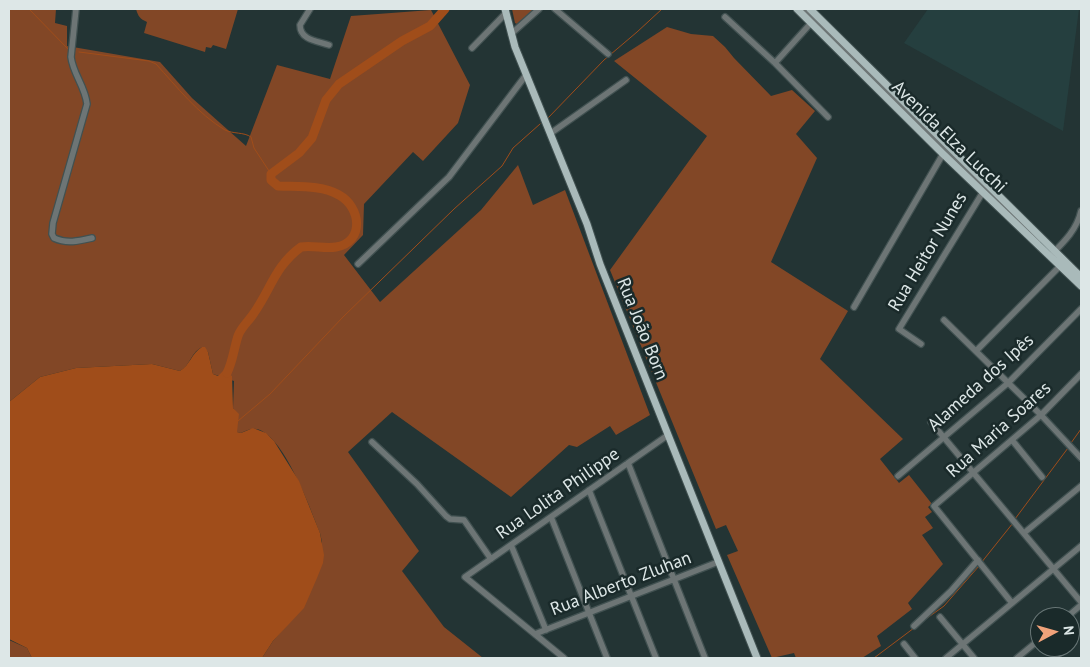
<!DOCTYPE html>
<meta charset="utf-8">
<style>
body{margin:0}
#map{position:relative;width:1090px;height:667px;overflow:hidden;background:#233434;font-family:"PT Sans",sans-serif}
canvas{display:block}
.frame{position:absolute;inset:0;border:10px solid #dde7e7;pointer-events:none}
.north{position:absolute;left:1030px;top:607px;width:50px;height:50px;box-sizing:border-box;background:#1a2a2a;border:1px solid #687676;border-radius:50%;rotate:84deg;font-size:14px;font-weight:700;line-height:20px;text-align:center;color:#dde7e7}
.north::after{content:'';display:block;margin:auto;width:18px;height:22px;background:#f0a27a;clip-path:polygon(50% 0,100% 100%,50% 72%,0 100%)}
</style>
<div id="map">
<canvas width="1090" height="667"></canvas>
<div class="frame"></div>
<div class="north">N</div>
</div>
<script>
const c = document.querySelector('canvas').getContext('2d');
c.lineJoin = 'round';
function fill(path, color) { c.fillStyle = color; c.fill(path, 'evenodd'); }
function trace(path, color, width, dash) { c.strokeStyle = color; c.lineWidth = width; c.lineCap = dash ? 'butt' : 'round'; c.setLineDash(dash || []); c.stroke(path); }
function label(font, color, halo, rows, align = 'center') {
  c.font = font + ' "PT Sans",sans-serif'; c.lineWidth = 5; c.setLineDash([]); c.textBaseline = 'middle'; c.strokeStyle = halo; c.fillStyle = color; for (const [text, x, y, turn = 0] of rows) {
    c.save(); c.translate(x, y); c.rotate((+turn || 0) * Math.PI / 180); c.textAlign = isNaN(turn) ? turn : align; if (halo) c.strokeText(text, 0, 0); c.fillText(text, 0, 0); c.restore();
  }
}
fill(new Path2D(`
 M928,9H1079L1063,131L904,43Z`), '#253f3f');
fill(new Path2D(`
 M9,9H56L55,23L67,26V46L160,62L192,98L246,146L277,65L330,79L351,16L431,10L470,85L458,123L423,161L413,152L364,204L363,235L344,255L380,302L481,210L518,165L533,205L565,190L650,415L616,435L610,426L577,447L569,445L511,497L392,412L348,452L419,551L402,571L444,627L483,658H262L273,641L286,626L322,542L320,533C311,510 283,433 256,429C250,428 246,431 241,433L237,432L235,411L233,408L234,381L213,374L208,352L203,347C191,351 191,365 180,371L152,364L76,368L40,377L9,402Z
 M136,9H238L226,49L213,45L211,48L206,47L205,52L144,33L147,22C140,19 138,16 136,9Z
 M512,9H534L517,24L515,23Z
 M667,27L691,34L713,36L725,47L734,58L771,96L792,90L815,111L796,134L817,158L771,262L848,311L820,359L903,439L880,459L899,483L909,475L932,504L928,507L932,512L925,517L933,528L922,535L943,564L908,603L912,609L877,636L881,646L862,658H796L794,653L772,658L727,555L738,551L726,525L716,529L610,270L707,136L614,61Z
 M9,640L27,648L32,658H9Z`), '#824726');
fill(new Path2D(`
 M202,347H205L208,352L213,374L218,376L223,371L232,376L233,408L239,414L237,432L241,433L253,428L266,433L274,441L299,481L320,533L324,555L323,563L317,578L304,608L273,641L262,658H32L27,648L9,639V402L40,377L76,368L152,364L180,371C190,365 191,354 202,347Z`), '#a04d1a');
trace(new Path2D(`
 M29,9L68,49
 M79,52L149,61L156,64C177,87 198,114 225,130C233,134 244,132 251,137L254,148L271,174
 M548,118L604,60L637,32L662,9
 M238,421L270,394L343,317L454,209L502,166L513,148L540,124
 M1071,443L1081,429
 M1015,519L1068,448
 M981,563L1013,523
 M923,621L944,606L979,566
 M874,658L914,628`), '#a04d1a', 1);
trace(new Path2D(`
 M227,373C233,361 234,348 238,336C241,327 249,321 254,313C271,289 275,266 301,247C312,245 325,249 336,247C365,242 361,207 339,195C322,185 298,187 278,186L271,180V174L299,153L312,138L326,100L339,84L402,41L430,26L445,9`), '#a04d1a', 9);
const minor = new Path2D(`
 M76,9L71,57C73,74 85,86 87,104L53,223L52,234L54,238C67,244 79,241 92,238
 M310,9L300,25C300,40 317,41 329,45
 M555,9L608,54
 M803,9L1038,240
 M725,17L775,63L828,117
 M511,34L539,9
 M472,48L506,13
 M775,63L811,23
 M551,133L626,80
 M1052,254C1065,241 1077,229 1081,211
 M358,264L449,177L526,75
 M854,307L943,154
 M944,320L1041,415L1081,458
 M921,344L899,329L983,192
 M976,351L1062,264
 M931,422L1081,602
 M1012,440L1042,477
 M372,442L417,484L446,516L450,519L464,520L491,559
 M628,463L705,658
 M898,476L1008,383L1081,309
 M589,490L656,658
 M551,517L607,658
 M1024,533L1081,486
 M511,545L546,630
 M1012,603L934,506L1041,415L1081,374
 M940,617L974,658
 M1067,617L1081,605
 M914,626L951,591L978,560
 M535,634L718,562
 M904,644L915,658
 M1049,647L1058,658
 M564,658L465,577L668,435
 M946,658L1081,546
 M1017,658L1040,639`);
const major = new Path2D(`
 M505,9L515,47L587,224L600,264L757,658
 M797,9L943,154L1081,286
 M810,9L1081,277`);
trace(minor, '#415151', 8);
trace(major, '#415151', 9);
trace(minor, '#6d7575', 5.5);
trace(major, '#a9baba', 7);
label('18px', '#dde7e7', '#1a2a2a', [
 ["Avenida Elza Lucchi",949,137,44],
 ["Rua Heitor Nunes",928,252,-59],
 ["Rua João Born",642,329,68],
 ["Alameda dos Ipês",981,383,-42],
 ["Rua Maria Soares",999,430,-42],
 ["Rua Lolita Philippe",558,494,-35],
 ["Rua Alberto Zluhan",621,584,-21]
]);
</script>
